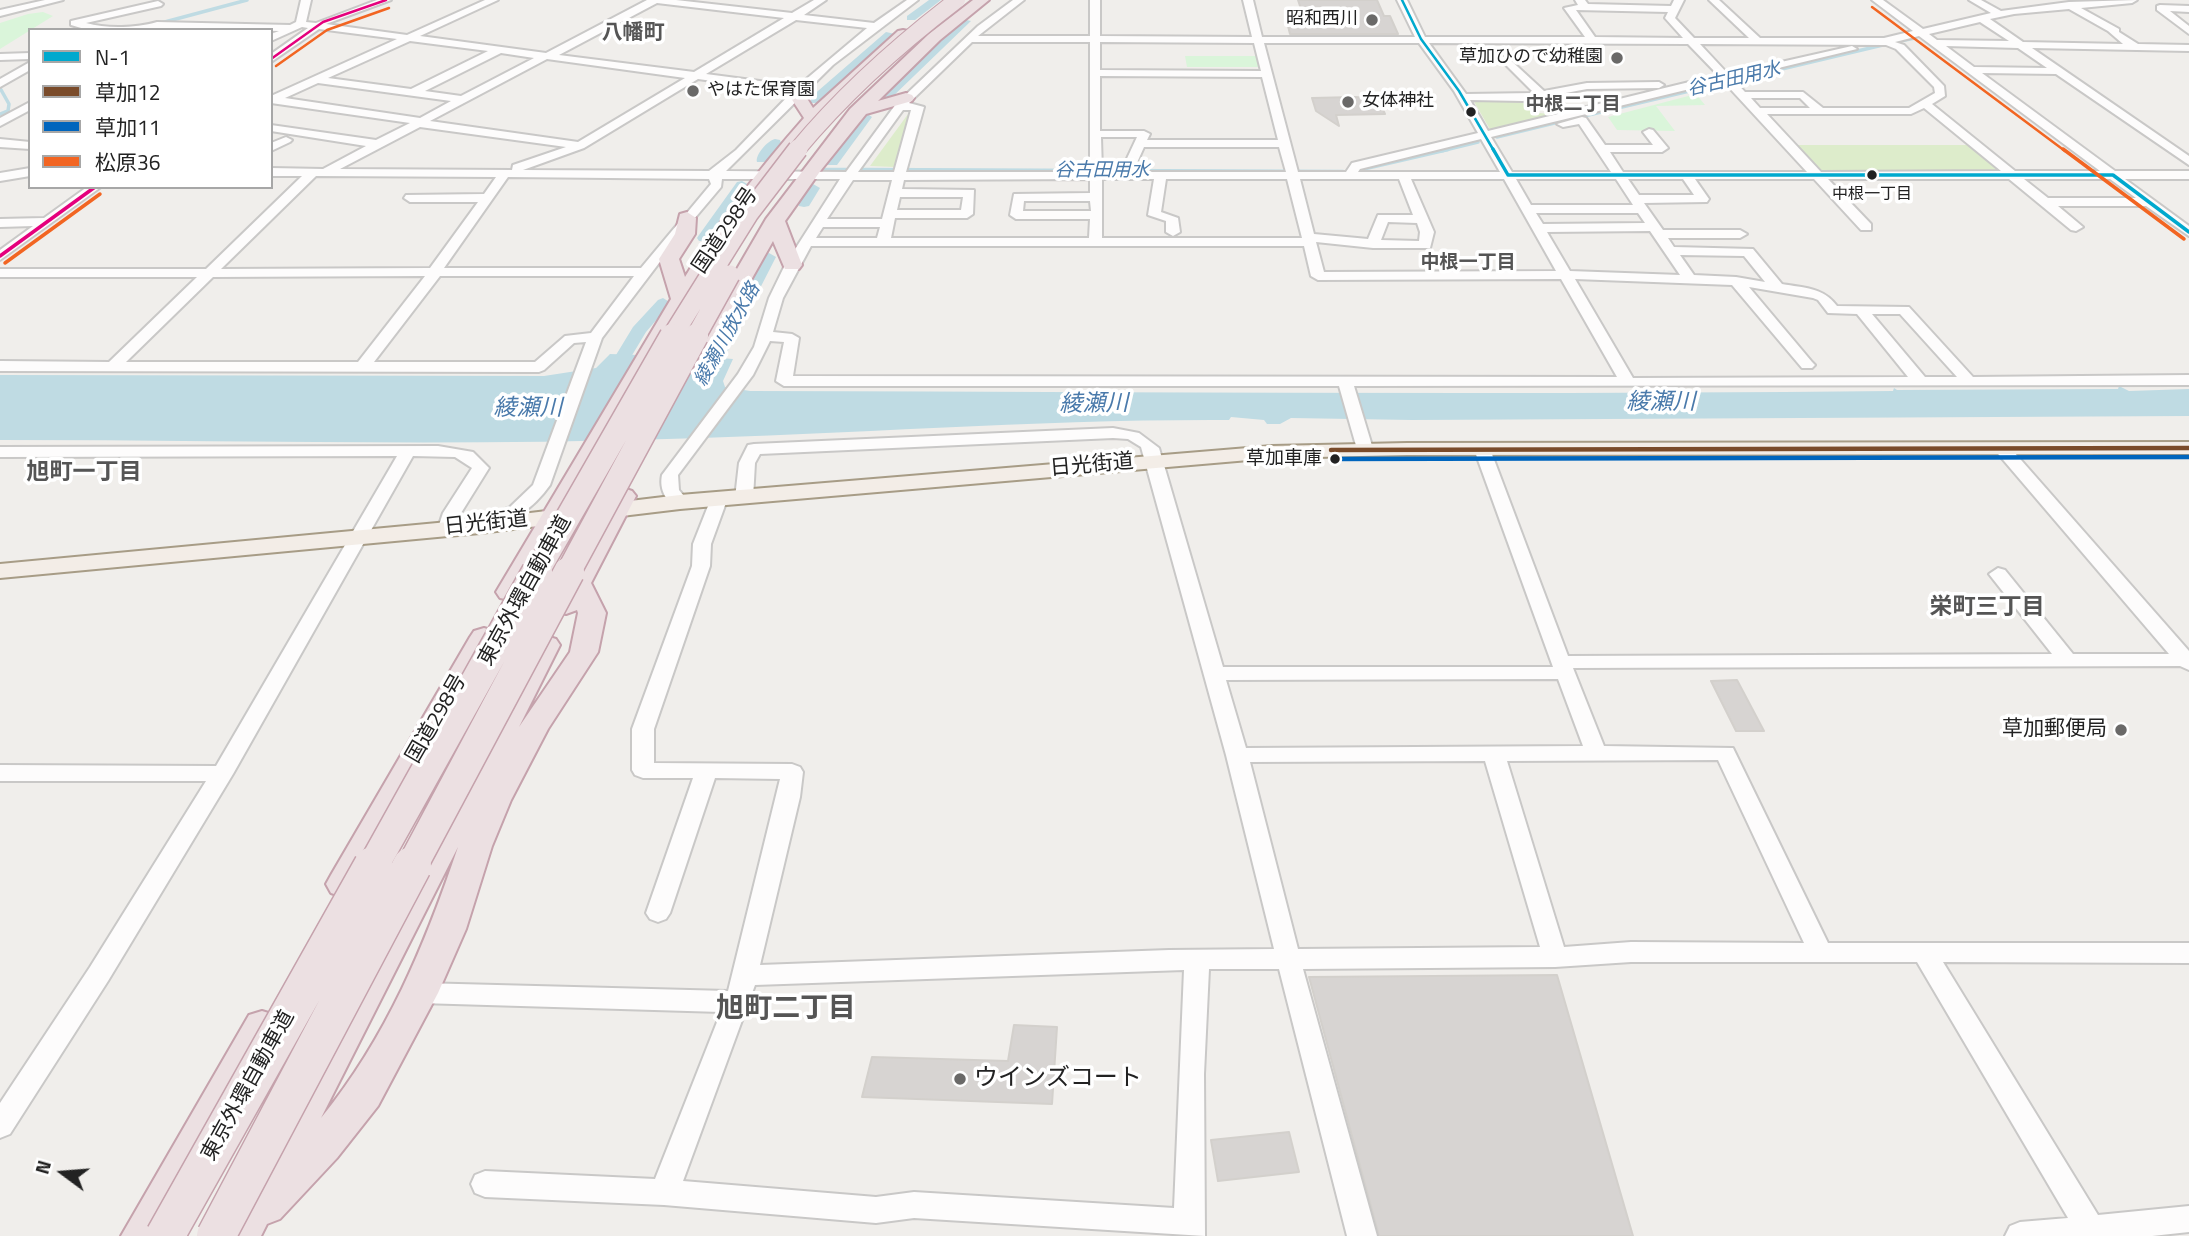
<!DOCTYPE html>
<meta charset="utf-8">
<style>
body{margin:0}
#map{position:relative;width:2189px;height:1236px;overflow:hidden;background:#f0eeeb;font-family:"Titillium Web","Noto Sans JP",sans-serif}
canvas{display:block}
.legend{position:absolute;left:28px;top:28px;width:245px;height:161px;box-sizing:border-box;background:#fff;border:2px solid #a7a7a7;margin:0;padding:9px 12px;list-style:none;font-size:21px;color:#222}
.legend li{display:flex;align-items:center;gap:14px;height:35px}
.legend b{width:35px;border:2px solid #a7a7a7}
.north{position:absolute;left:28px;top:1138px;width:70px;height:70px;-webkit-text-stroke:5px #fff;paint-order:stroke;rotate:286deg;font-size:19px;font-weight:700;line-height:28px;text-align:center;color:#222}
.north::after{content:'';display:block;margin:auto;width:24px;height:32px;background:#222;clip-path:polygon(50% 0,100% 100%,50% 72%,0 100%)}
</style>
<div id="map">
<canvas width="2189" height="1236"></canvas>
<ul class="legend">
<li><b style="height:9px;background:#00a9ce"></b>N-1</li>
<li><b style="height:9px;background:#7a4b2a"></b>草加12</li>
<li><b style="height:9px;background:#0065bd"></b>草加11</li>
<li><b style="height:9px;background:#f26522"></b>松原36</li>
</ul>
<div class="north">N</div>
</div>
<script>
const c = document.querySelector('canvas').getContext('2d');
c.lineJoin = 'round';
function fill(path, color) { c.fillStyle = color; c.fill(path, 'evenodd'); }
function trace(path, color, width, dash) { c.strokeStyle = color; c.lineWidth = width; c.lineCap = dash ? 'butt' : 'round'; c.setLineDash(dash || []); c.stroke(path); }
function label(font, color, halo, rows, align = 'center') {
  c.font = font + ' "Titillium Web","Noto Sans JP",sans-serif'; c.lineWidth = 7; c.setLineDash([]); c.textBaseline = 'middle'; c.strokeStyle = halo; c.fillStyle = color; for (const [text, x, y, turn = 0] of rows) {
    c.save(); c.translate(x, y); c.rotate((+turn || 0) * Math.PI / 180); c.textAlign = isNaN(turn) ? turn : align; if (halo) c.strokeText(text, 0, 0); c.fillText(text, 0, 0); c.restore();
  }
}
fill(new Path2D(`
 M1473,100H1525L1532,112L1556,115L1491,131Z
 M911,110L894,167L870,166Z
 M1792,145H1968L2001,172H1820Z`), '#ddeccb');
fill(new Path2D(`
 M43,12L53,16L0,49V23L28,14Z
 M1185,56H1258L1261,67H1187Z
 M1696,94L1705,105L1656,106L1675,131L1617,130L1608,117Z`), '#daf5da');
fill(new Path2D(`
 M610,354L638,355L703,364L709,357L733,359L723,381L725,387L750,391C1132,392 1512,395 1893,391L1894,388L1897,390L2118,389L2119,386L2129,391L2189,389V416L1412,420L1291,418L1280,424H1267L1264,420L1231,417L1229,420C1042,419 854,434 667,439C445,446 222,440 0,440V375L544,376L596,368Z`), '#bfdbe3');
trace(new Path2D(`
 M161,23L247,0
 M1895,42L1915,38
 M0,88L9,104L8,111L0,114
 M1580,117L1887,44
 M1497,137L1571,119
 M1441,151L1478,142`), '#bfdbe3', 3.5);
trace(new Path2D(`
 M1366,168L1448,149
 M826,170H846
 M861,170L1343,172`), '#bfdbe3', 4.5);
fill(new Path2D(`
 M929,0H941L915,20H907V16Z
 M962,19L971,21L886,103H878V97Z
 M886,32L895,34L819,103H811V97Z
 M866,113L872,117L837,165H827V159L862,114Z
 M775,139L780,140L781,143L767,162H757C755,155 767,141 775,139Z
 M742,181L749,185L709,241H699L697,238L699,235L737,182Z
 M813,184L820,188L809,206L804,207L799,206L797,203L808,185Z
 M769,253L776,257L711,384H699L697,380L764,254Z
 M663,298L671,303L646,332L616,382H604L602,378L633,327L658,300Z`), '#bfdbe3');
const building = new Path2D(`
 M1298,0H1377L1384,16H1390L1398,34H1290L1286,18H1291L1290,12H1302Z
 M1355,97L1378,99L1385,114L1336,115L1339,126L1316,111L1312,98Z
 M1737,680L1764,731H1736L1711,681Z
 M1557,975L1633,1236H1379L1309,977Z
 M1014,1025L1057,1027L1052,1104L862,1097L872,1057L1008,1061Z
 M1289,1132L1299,1172L1218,1181L1211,1140Z`);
fill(building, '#d7d4d2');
trace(building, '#d3d0cc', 2);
const minor = new Path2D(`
 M45,0H63L0,16V10Z
 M301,0H311L306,22L316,23L377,0H391L326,24L407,35L485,0H498L420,36L546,53L647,0H676L792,13L814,0H826L804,15L874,23L907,0H918L833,65L726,171L846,172L896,104L978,26L1013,0H1024L978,36H1090V0H1100V36L1252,37L1243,0H1253L1262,37H1415L1397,0H1407L1425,37H1585L1564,8L1578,5L1575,0H1585L1588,4L1671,6L1674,0H1684L1675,18L1694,38H1749L1709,0H1719L1760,38H1884L1913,31L1872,0H1883L1923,29L1991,13L1969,0H1981L2001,11L2069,2L2137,0L2132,3L2081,8L2119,29V32L2138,44L2189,45V51L2032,48L2189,156V165L2056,74L1982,73L2115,171H2189V179H2125L2189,226V236L2146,206H2058L2083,227L2076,231L2071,230L2009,179H1828L1871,224V230H1861L1814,179H1695L1709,199L1707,202L1644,203L1663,230H1740L1747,234L1740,238H1668L1674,247L1753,249L1782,284C1804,288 1823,287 1837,306L1909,307L1973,377L2189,375V385L1354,386L1373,449L1365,454L1357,449L1339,386H784L776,381L784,342L770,341L753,375L678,475L679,490L689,502L680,507C666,504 659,489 662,475L738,374L754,347L769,298L785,265L840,179H722L721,187L678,238L602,338L550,485C533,509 513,522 484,529L478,528L475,524L478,520L510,507L533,485L586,342L574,343L544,370L539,372L0,371V361L109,362L197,277H0V269H206L302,176H271V168L323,169L366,146L271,131V125L376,140L410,123L271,103V96L397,39L319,29L271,62V54L308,28L302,27L271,41V34L279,31L157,28L88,30L71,25V21L158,1L163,4L161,6L86,23C107,29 136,28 157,22L290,25L296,22ZM657,3L784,18L694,72L559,55ZM2069,9L2108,31L2123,44L2023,42L1990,19L2014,14ZM1576,10L1668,12L1665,18L1683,38L1595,37ZM796,20L867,28L798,86L706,74ZM1980,22L2009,41L1937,40L1929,34ZM1919,36L2100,171H2015L1932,104L1945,96L1944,86L1904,45L1895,42ZM410,41L488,51L411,89L328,78ZM972,42H1090V172H906L924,107L909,103ZM1100,42L1254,43L1261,71L1100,70ZM1264,43H1419L1454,91L1478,133L1352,163L1346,172H1298ZM1429,43L1688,44L1718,75L1488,131L1470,100L1523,101L1587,89L1659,88L1664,85L1659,82L1587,83L1544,91L1506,56L1502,57V61L1534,93L1466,94ZM1700,44L1886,45L1896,49L1934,87L1935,93L1909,108H1823L1803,92H1745L1733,79L1857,49L1852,46L1728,74ZM1946,46L2018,48L2047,68L1974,67ZM501,53L534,58L461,96L425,91ZM547,59L685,78L578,142L430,121ZM1100,76L1262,77L1278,140H1147L1150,134L1144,131H1100ZM698,79L792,92L736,150L709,171L523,170L584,148ZM1723,81L1807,172H1623L1610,152H1662L1668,148L1653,130L1649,129L1643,132L1653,145H1605L1586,118L1582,117L1557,124L1563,127L1579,124L1611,172H1512L1491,137ZM318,83L451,101L420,118L285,98ZM1751,98H1800L1810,108H1760ZM1924,108L2001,171L1821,172L1767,114H1911ZM903,110H911L894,172H858ZM420,127L566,147L513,165L512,170L340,169ZM1101,137H1137L1123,167L1129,171L1135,167L1144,147H1279L1286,172H1102ZM1481,139L1500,172H1358L1360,169ZM316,176L496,177L484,194L406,195L404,198L410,202H478L430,268L221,269ZM508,177L709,179L711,184L641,268H444ZM1090,179V193L1014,194L1010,215L1016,219H1090L1089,238H891L895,218H967L973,214L974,190L902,189L904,180ZM1102,179H1154L1148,215L1166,221V232L1173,236L1180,232L1178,218L1161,212L1166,179H1287L1302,238H1102ZM1300,179H1399L1413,215H1378L1368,239L1314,234ZM1411,179H1504L1556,271L1324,272L1316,242L1373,248H1430L1434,232ZM1516,179H1616L1633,205H1531ZM1628,179H1683L1694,195H1639ZM2024,179H2110L2136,198H2048ZM853,180H892L882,219H827ZM900,197H963L961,210H897ZM1024,201H1090L1091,211H1023ZM1536,213H1638L1645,223L1543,224ZM1388,222L1417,223L1420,232L1419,241L1381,240ZM823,227H880L877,238H816ZM1650,231L1680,275L1570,271L1547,232ZM811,246H1304L1311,276L1318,280L1561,279L1617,377L793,376L799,338L792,334L773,332L783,298ZM1680,255L1744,256L1765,282L1736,277L1694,275ZM425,276L358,362H126L213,277ZM440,276H634L591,333L565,336L535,362H374ZM1575,279L1732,285L1802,368H1812L1815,365L1812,362L1749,287L1813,298L1818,300L1828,313L1857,314L1908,377L1633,378ZM1872,314H1900L1957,377H1925Z
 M2160,5L2189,6V12L2170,11L2189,26V34L2157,10V6Z
 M30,53V59L0,60V54Z
 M30,62V70L0,87V79Z
 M30,102V110L0,126V118Z
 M286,137L292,140L290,142L271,151V143Z
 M0,139L30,142V149L0,147Z
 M30,168V176L0,181V173Z
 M87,187H101L0,260V250L33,226L0,227V219L44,218Z
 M1113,428L1139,433L1159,448L1223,667H1553L1474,449L1482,444L1490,449L1568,656L2052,654L1989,574L1998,568L2005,570L2073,654H2169L1993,448L1995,444H2007L2189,651V670L2180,666L1573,668L1604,746L1733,748L1828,943H2189V963L1943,962L2098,1215L2189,1206V1232L2152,1236H2005L2010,1226L2020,1222L2068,1218L1917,962H1631L1555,967L1303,969L1377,1236H1347L1279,969H1209L1204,1074L1205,1236L914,1218L876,1223L664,1205L485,1197L475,1193L471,1184L475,1175L485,1171L655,1179L721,1012L420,1003L411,1000L407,993L411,986L420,983L728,991L780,779L715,778L670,913L666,919L658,922L650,919L646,913L693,778H643L635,775L632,770V729L692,566L693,544L712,496L718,495L727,500L711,544L710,566L654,729V763L792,764L800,767L803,772L800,797L760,965L1169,950L1274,949L1226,755L1141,447L1128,439L1113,438L760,454L755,463L753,498L744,503L735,498L739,463L748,445L754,444ZM1558,679L1583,746L1246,748L1226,680ZM1718,760L1804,943L1631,942L1564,947L1507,761ZM1485,761L1540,947L1298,949L1250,762ZM1184,970L1174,1208L914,1192L876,1197L683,1181L755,985Z
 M438,446L473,452L489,468L461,513L456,528L447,533L438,528L443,513L472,468L455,457L413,456L233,774L108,981L10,1134L0,1138V1103L90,967L206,781H0V765L216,766L397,456L0,457V447Z`);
const major = new Path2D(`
 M2189,442V454L1407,455L1272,458L680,509L480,533L0,578V564L480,519L680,495L1272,446L1407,443Z`);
const highway = new Path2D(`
 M973,0H989L940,40L878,101L906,93L912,95L914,98L912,101L866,114L821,170L790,214L785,221L802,265L799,269H785L773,241L702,367L699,372H683L680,367L766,219L850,109L929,34Z
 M903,30L908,31L910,34L908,37L818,121L771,178L721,248L524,592L520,598L510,600L500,598L496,592L671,299L659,259L675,234L680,214L687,212L696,218L695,234L679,259L685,277C719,220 760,168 804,118L789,95L791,92H803L813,108L898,31Z
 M623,488L632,491L636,496L591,583L606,613L598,652L548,729L511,800L492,846L466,929L438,993L378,1106L337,1158L280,1219L267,1224L261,1236H218L532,645L536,639L546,636L556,639L560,645L519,727L570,652L578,613L577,610L566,614L556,612L552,606L610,496L614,491ZM458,847C425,945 387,1037 321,1118Z
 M484,628L494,631L498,637L355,893L343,897L331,893L326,884L331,875L470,637L474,631Z
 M262,1011L275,1015L281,1026L165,1236H121L249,1015Z`);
trace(minor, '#c9c8c7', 4);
trace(major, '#a79c86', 4);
trace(highway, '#c5a2ac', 4);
fill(minor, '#fdfcfc');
fill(major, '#f3ede7');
fill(highway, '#ece0e2');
const highwayBridgeFar4 = new Path2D(`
 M796,151C844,93 898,45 957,0`);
const highwayBridgeFar3 = new Path2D(`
 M671,338L749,213L798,149
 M695,338L730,275`);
const highwayBridgeFar2 = new Path2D(`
 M536,573L672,336
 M568,573L696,336`);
const highwayBridgeFar1 = new Path2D(`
 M372,868L537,572
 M411,868L569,572`);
const highwayBridge = new Path2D(`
 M165,1236L373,866
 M216,1236L412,866`);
trace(highwayBridgeFar4, '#c5a2ac', 18, []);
trace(highwayBridgeFar3, '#c5a2ac', 22, []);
trace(highwayBridgeFar2, '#c5a2ac', 27, []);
trace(highwayBridgeFar1, '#c5a2ac', 33, []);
trace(highwayBridge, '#c5a2ac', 41, []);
trace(highwayBridgeFar4, '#ece0e2', 16);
trace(highwayBridgeFar3, '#ece0e2', 19);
trace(highwayBridgeFar2, '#ece0e2', 24);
trace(highwayBridgeFar1, '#ece0e2', 30);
trace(highwayBridge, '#ece0e2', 38);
trace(new Path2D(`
 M1402,0L1421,39L1459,91L1494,151`), '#00a9ce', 2.5);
trace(new Path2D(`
 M1493,149L1508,175
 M1508,175H2113
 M2113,175L2189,232`), '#00a9ce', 3.5);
trace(new Path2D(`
 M1331,450L2189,448`), '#7a4b2a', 4.5);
trace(new Path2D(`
 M1331,459L2189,457`), '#0065bd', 4.5);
trace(new Path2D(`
 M1872,7L2065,151
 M276,66L327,30L389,8`), '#f26522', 2.5);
trace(new Path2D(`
 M2063,149L2184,239
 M5,263L100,194`), '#f26522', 3.5);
trace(new Path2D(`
 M271,59L323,22L386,0`), '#e5007d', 2.5);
trace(new Path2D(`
 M0,256L95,187`), '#e5007d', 3.5);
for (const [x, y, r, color] of [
 [1372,20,7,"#6a6968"],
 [1617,58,7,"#6a6968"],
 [693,91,7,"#6a6968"],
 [1348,102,7,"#6a6968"],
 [1471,112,6,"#222"],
 [1872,175,6,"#222"],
 [1335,459,6,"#222"],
 [2121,730,7,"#6a6968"],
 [960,1079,7,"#6a6968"]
]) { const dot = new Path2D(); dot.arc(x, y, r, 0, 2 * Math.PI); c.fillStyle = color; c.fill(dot); trace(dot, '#fff', 2.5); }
label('16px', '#222', '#fff', [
 ["中根一丁目",1872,195]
]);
label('18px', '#222', '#fff', [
 ["昭和西川",1358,20],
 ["草加ひので幼稚園",1603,58],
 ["やはた保育園",707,91,"left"],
 ["女体神社",1362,102,"left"]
], 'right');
label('italic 19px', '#4a7aab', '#fff', [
 ["谷古田用水",1734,80,-13],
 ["谷古田用水",1102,171],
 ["綾瀬川放水路",728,335,-61]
]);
label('bold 19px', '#555', '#fff', [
 ["中根二丁目",1573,105],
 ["中根一丁目",1468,263]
]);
label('19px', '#222', '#fff', [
 ["草加車庫",1322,459]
], 'right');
label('bold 21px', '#555', '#fff', [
 ["八幡町",633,34]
]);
label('21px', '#222', '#fff', [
 ["国道298号",726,231,-56],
 ["日光街道",1092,466,-5],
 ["日光街道",486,524,-6],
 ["東京外環自動車道",526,591,-61],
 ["国道298号",437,719,-60],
 ["東京外環自動車道",249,1086,-61]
]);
label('21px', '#222', '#fff', [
 ["草加郵便局",2107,730]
], 'right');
label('italic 23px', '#4a7aab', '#fff', [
 ["綾瀬川",1661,403],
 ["綾瀬川",1094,405,-1],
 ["綾瀬川",528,409]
]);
label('bold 23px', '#555', '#fff', [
 ["旭町一丁目",84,473],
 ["栄町三丁目",1987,608]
]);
label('24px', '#222', '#fff', [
 ["ウインズコート",974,1079]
], 'left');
label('bold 28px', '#555', '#fff', [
 ["旭町二丁目",786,1010]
]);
</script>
